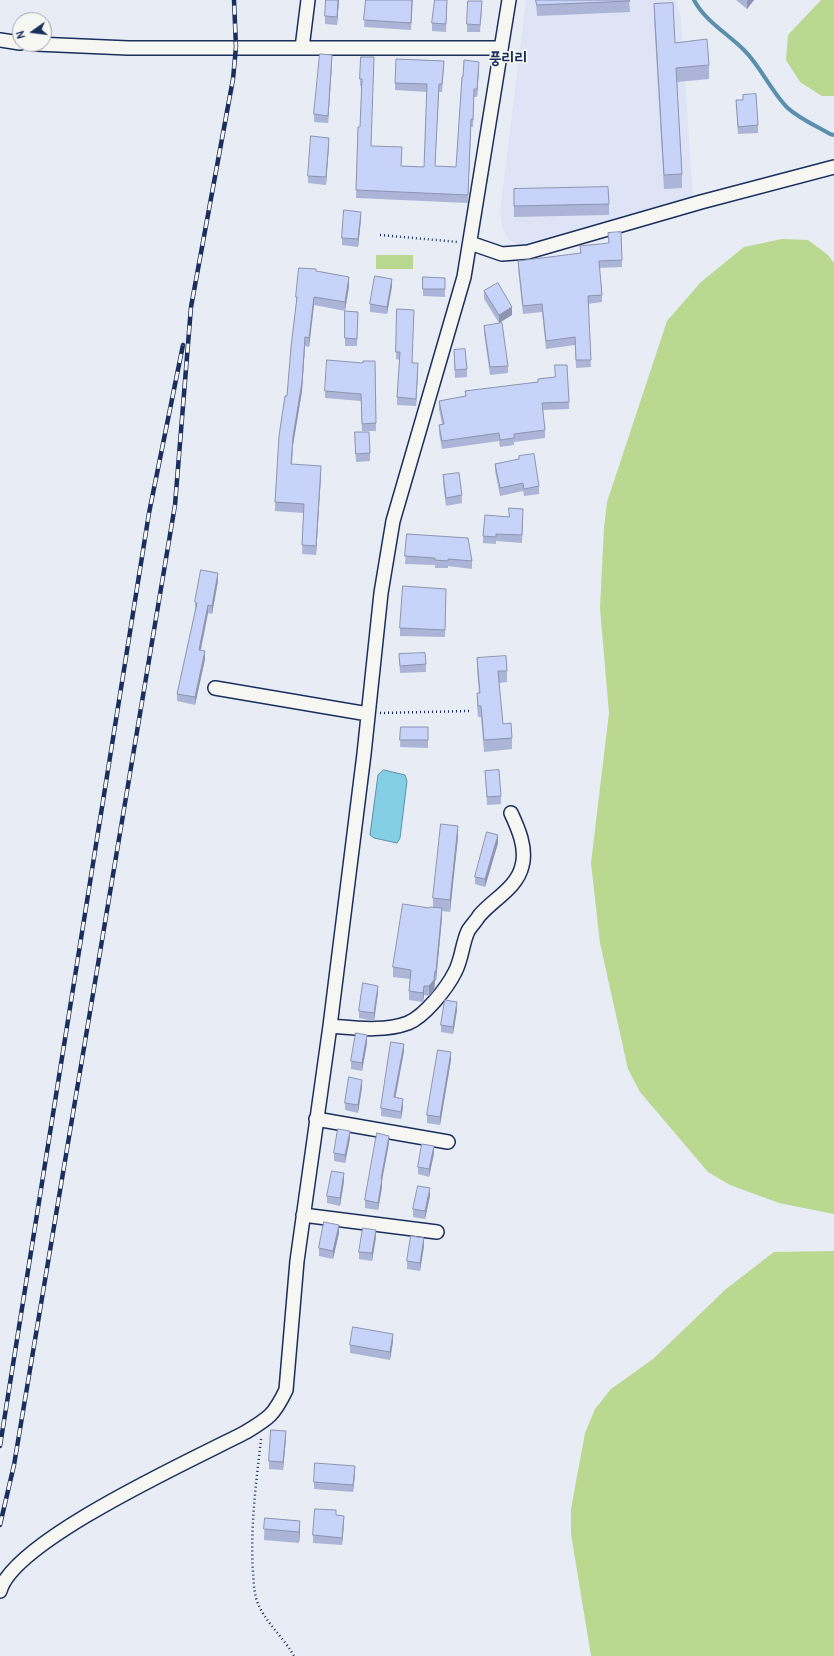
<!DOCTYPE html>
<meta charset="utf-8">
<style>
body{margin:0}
#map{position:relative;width:834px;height:1656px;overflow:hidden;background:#e8ecf4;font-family:Pangolin,sans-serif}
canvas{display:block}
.north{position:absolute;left:12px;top:12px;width:40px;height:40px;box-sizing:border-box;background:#f6f6f2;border:1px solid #9ea6b7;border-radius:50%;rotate:256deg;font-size:11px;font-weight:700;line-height:16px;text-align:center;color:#1b2f5e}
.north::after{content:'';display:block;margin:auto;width:14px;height:18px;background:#1b2f5e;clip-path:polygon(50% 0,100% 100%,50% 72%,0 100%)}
</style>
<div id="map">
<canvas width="834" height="1656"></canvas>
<div class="north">N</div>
</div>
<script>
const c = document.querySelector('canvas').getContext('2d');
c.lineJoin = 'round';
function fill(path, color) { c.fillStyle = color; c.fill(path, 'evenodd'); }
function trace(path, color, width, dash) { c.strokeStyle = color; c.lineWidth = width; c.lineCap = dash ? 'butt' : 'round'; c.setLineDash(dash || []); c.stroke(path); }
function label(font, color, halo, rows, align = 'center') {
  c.font = font + ' Pangolin,"Poor Story",sans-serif'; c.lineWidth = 3.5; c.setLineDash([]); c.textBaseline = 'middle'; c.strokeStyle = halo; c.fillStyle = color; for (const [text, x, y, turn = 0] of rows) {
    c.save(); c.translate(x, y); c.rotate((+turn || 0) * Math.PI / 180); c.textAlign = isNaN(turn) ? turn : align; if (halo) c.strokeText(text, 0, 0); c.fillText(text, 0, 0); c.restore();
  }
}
fill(new Path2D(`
 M526,0H676L681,18L693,198L530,245L518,246L507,238L502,226L500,212Z`), '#dee4f6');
fill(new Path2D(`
 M821,0H834V96H822L800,82L786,60L788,35Z
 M782,239L808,240L828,255L834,263V1214L779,1203L730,1185L708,1172L640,1092L628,1069L600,943L591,863L609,713L600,608L604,528L607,502L667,321L701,282L744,247Z
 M376,255H413V269H376Z
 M834,1251V1656H591L571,1534V1509L585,1433L595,1409L611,1389L653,1359L726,1289L774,1252Z`), '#bad890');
const water = new Path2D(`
 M384,770L405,775L407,781L400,838L397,843L374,838L370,835L378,775Z`);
fill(water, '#84cfe4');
trace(water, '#5a8fae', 1);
trace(new Path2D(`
 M694,0C705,21 728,34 744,50C760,66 769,87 784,104C792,115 818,127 830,134L834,135`), '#5a8fae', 4);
const street = new Path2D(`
 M0,40L20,43
 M36,44L128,48H501
 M302,48L308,0
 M470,243L502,254L528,252L701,202L834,167
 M215,688L368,714
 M330,1026C355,1028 384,1032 408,1023C425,1016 447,988 455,972C462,959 462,944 468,931C471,926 476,921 479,916C492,900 517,888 522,866C527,848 518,828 511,813
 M316,1119L448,1142
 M303,1215L437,1232
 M0,1591C14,1540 196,1458 246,1432C269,1418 274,1415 286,1390L297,1261L330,1026L364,754L381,593L393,521L464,277L509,0`);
trace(street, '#1b2f5e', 16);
trace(new Path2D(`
 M380,235L458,242
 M380,713L469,711
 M261,1439C256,1484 250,1528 253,1573C254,1584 254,1596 259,1606C268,1625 284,1638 294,1656`), '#1b2f5e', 2.5, [1, 3]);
trace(street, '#f6f6f2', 13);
const rail = new Path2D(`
 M0,1446L149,513L183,345
 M0,1525L14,1465L175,505L191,307L233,79L236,47L234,0`);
trace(rail, '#1b2f5e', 4.5);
trace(rail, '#f6f6f2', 3, [9]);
fill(new Path2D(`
 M339,0L337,25L325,24V16Z
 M366,0H413L411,30L364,27Z
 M447,0L446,32L432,31V23Z
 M536,0H629L630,12L537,16Z
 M736,0H754L747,9Z
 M654,4L675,43L709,65V79L677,82L682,174V188L664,189L654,18Z
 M482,9L480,32H467V24Z
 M361,57L371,146L401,166L424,167L427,92L395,90V83L444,68L442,92H439L435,166L456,167L463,77L479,69L477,97H474L473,127H471L468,203L356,198L358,127H360L362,86H360Z
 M332,63L328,123L314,122V114Z
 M736,100L758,125V133L738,134Z
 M329,145L326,185L308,183V176Z
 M514,189L609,204V215L514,217Z
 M361,219L358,247L342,245V238Z
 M580,246L622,260V267L599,268L602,295V302L588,304L591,367L576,368L575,345L546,349L542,312L523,314L518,268V261L580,253Z
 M316,271L349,286L345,311L314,305L309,347L305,346L302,391L293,445L292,464L321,475L316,555L302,554L304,513L275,511V502L287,396L296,305V297Z
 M423,277L445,278V297L423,296Z
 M392,286L387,314L370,312V304Z
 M484,291L512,315L499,323L484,299Z
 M397,309L413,363L418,371L416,406L397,405V397L400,360L396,359Z
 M345,311L358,312L357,346H345Z
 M484,326L508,366V373L490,375L484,333Z
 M454,350L467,369V377L455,378L454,358Z
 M375,361L376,431H362L361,401L325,398V391L363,363Z
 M555,365L569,402V409L543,410L545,430V438L514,442V445L500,447L499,441L442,449L439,433V425L442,424L439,409V401L465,396V391L538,382V379L555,377Z
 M355,432L370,453V461L356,462Z
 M519,456L539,486V494L524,496L523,491L500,496L495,471V464L519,460Z
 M443,475L462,495V503L446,506L443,483Z
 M523,516L522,543L496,541V544L483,543V536Z
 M407,534L472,561V569L448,566V568H435V565L405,564Z
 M218,581L212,614L208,613L201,650L205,659L195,705L177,701V694L196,610H195V602Z
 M446,589L445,637L400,636V628Z
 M399,654L426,664V672L400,673Z
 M477,658L507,671V682L499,683L503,724L512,738V749L484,752L481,717H478L477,705V693H479L477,670Z
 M401,727H428V748L400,747Z
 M485,771L501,796V804L487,805Z
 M458,837L450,912L442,911V918L436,981H435L434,990L429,996L424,995L423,1002L409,1000V991L410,979L393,977V967L429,908L433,907V898Z
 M498,843L485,887L475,884V877Z
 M378,993L374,1021L359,1018V1011Z
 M457,1010L453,1034L441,1032V1025Z
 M367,1043L362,1071L351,1069V1061Z
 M404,1051L395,1098L403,1107L401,1119L381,1116V1108Z
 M451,1060L440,1125L427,1123V1115Z
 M362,1087L358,1113L345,1110V1103Z
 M350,1138L345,1163L334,1161V1153Z
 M389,1143L382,1179V1187L378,1210L365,1208V1200Z
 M434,1153L429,1177L418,1174V1167Z
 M344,1181L340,1206L327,1203V1196Z
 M430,1196L425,1219L413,1217V1209Z
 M339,1233L333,1259L319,1256V1248Z
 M376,1237L372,1261L359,1259V1252Z
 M424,1246L420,1271L407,1269V1261Z
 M393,1341L390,1360L350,1353V1345Z
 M286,1438L283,1470L269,1469V1461Z
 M355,1474L353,1492L314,1489V1482Z
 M336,1515L344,1523L342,1545L313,1543V1535Z
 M265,1518L300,1532L299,1543L264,1540Z`), '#acb5d7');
fill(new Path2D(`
 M338,0H339L337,25V17Z
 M748,0H754L747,9V1Z
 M332,55V63L328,123V116Z
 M479,62V69L477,97V89Z
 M329,138V145L326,185V177Z
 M361,212V219L358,247V239Z
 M349,277V286L345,311V302Z
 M392,279V286L387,314V307Z
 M314,297V305L309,347V338Z
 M512,307V315L499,323V315Z
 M305,337V346L302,391L293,445L291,473L293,437Z
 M418,363V371L416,406V399Z
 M321,466V475L316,555V546Z
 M218,573V581L212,614V606Z
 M208,605V613L199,657V650Z
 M205,651V659L195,705V697Z
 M458,826V837L450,912V900Z
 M498,835V843L485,887V879Z
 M442,908V918L436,981V971Z
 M435,971V981L434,990L429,996V986Z
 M378,986V993L374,1021V1013Z
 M424,986V995L423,1002V993Z
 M457,1002V1010L453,1034V1027Z
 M367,1035V1043L362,1071V1063Z
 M404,1044V1051L394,1105V1097Z
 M451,1052V1060L440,1125V1117Z
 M362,1080V1087L358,1113V1105Z
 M403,1099V1107L401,1119V1112Z
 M350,1131V1138L345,1163V1155Z
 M389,1136V1143L381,1186V1179Z
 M434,1146V1153L429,1177V1169Z
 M344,1173V1181L340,1206V1198Z
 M382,1179V1187L378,1210V1203Z
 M430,1188V1196L425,1219V1211Z
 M339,1225V1233L333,1259V1251Z
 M376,1230V1237L372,1261V1253Z
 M424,1238V1246L420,1271V1263Z
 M393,1334V1341L390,1360V1352Z
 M286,1431V1438L283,1470V1462Z
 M355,1466V1474L353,1492V1485Z
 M344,1516V1523L342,1545V1538Z
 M300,1521V1532L299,1543V1532Z`), '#8c94af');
const building = new Path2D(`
 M326,0H338L337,17L325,16Z
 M366,0H412L411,23L364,20Z
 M435,0H447L446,24L432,23Z
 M536,0H629L630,1L537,5Z
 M468,1H482L480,25L467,24Z
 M673,3L675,43L707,39L709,65L676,68L682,174L664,175L654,4Z
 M320,54L332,55L328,116L314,114Z
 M361,57H374L371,146L402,147L401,166L424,167L427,84L395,83L396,59L444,61L442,84H439L435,166L456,167L462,77H463L464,60L479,62L477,89H474L473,120L471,119L468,195L356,190L358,127H360L362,79H360Z
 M756,94L758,125L738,127L736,100H743V95Z
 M311,136L329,138L326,177L308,176Z
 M608,187L609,204L514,206V189Z
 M344,210L361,212L358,239L342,238Z
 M621,232L622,260L599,261L602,295L588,296L591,360H576L575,337L546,341L542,304L523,306L518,261L581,253L580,246L609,243L608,233Z
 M299,268L316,269V271L349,277L345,302L314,297L309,338L305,337L302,382L293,437L291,464L321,466L316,546L302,545L304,504L275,502L279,436L285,396H287L291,347L297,297H296Z
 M375,276L392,279L387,307L370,304Z
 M423,277L445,278V289H423Z
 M498,283L512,307L499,315L484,291Z
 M397,309L414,310L412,363H418L416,399L397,397L400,352H396Z
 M345,311L358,312L357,339L345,338Z
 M502,323L508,366L490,367L484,326Z
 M465,349L467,369L455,370L454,350Z
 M327,360L363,363V361H375L376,423L362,424L361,394L325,391Z
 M555,365H567L569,402L542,403L545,430L514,434V438L500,440L499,433L442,441L439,425L444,424L439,401L466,396L465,391L538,382V379L555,377Z
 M355,432H369L370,453L356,454Z
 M534,454L539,486L524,489L523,483L500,488L495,464L519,459V456Z
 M459,473L462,495L446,498L443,475Z
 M509,508L523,509L522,535L496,534V537L483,536L485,515L509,517Z
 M407,534L468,538L472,561L448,559V561L435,560V558L405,556Z
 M201,570L218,573L212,606L208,605L199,650L205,651L195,697L177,694L197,603L195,602Z
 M403,586L446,589L445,630L400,628Z
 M425,653L426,664L400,666L399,654Z
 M506,656L507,671H498L503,724L511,723L512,738L484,740L481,706H478L477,693H480L477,658Z
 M401,727H428V740H400Z
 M499,770L501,796L487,797L485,771Z
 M441,824L458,826L450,900L433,898Z
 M487,832L498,835L485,879L475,877Z
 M403,904L429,908L430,907L442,908L436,971H435L434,980L429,986H424L423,993L409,991L411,970L393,967Z
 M363,983L378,986L374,1013L359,1011Z
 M445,1000L457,1002L453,1027L441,1025Z
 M356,1033L367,1035L362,1063L351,1061Z
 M391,1042L404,1044L394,1097L403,1099L401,1112L381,1108Z
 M438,1050L451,1052L440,1117L427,1115Z
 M349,1077L362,1080L358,1105L345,1103Z
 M338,1129L350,1131L345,1155L334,1153Z
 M377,1133L389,1136L381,1179H382L378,1203L365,1200Z
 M422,1144L434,1146L429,1169L418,1167Z
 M332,1171L344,1173L340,1198L327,1196Z
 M418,1186L430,1188L425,1211L413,1209Z
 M324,1222L339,1225L333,1251L319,1248Z
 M363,1228L376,1230L372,1253L359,1252Z
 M411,1236L424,1238L420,1263L407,1261Z
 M353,1327L393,1334L390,1352L350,1345Z
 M271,1430L286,1431L283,1462L269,1461Z
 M315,1463L355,1466L353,1485L314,1482Z
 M315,1509L336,1510V1515L344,1516L342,1538L313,1535Z
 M265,1518L300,1521L299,1532L264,1529Z`);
fill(building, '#c8d3fa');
trace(building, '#8c94af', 1);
label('bold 16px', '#1b2f5e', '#f6f6f2', [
 ["풍리리",508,59]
]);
</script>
